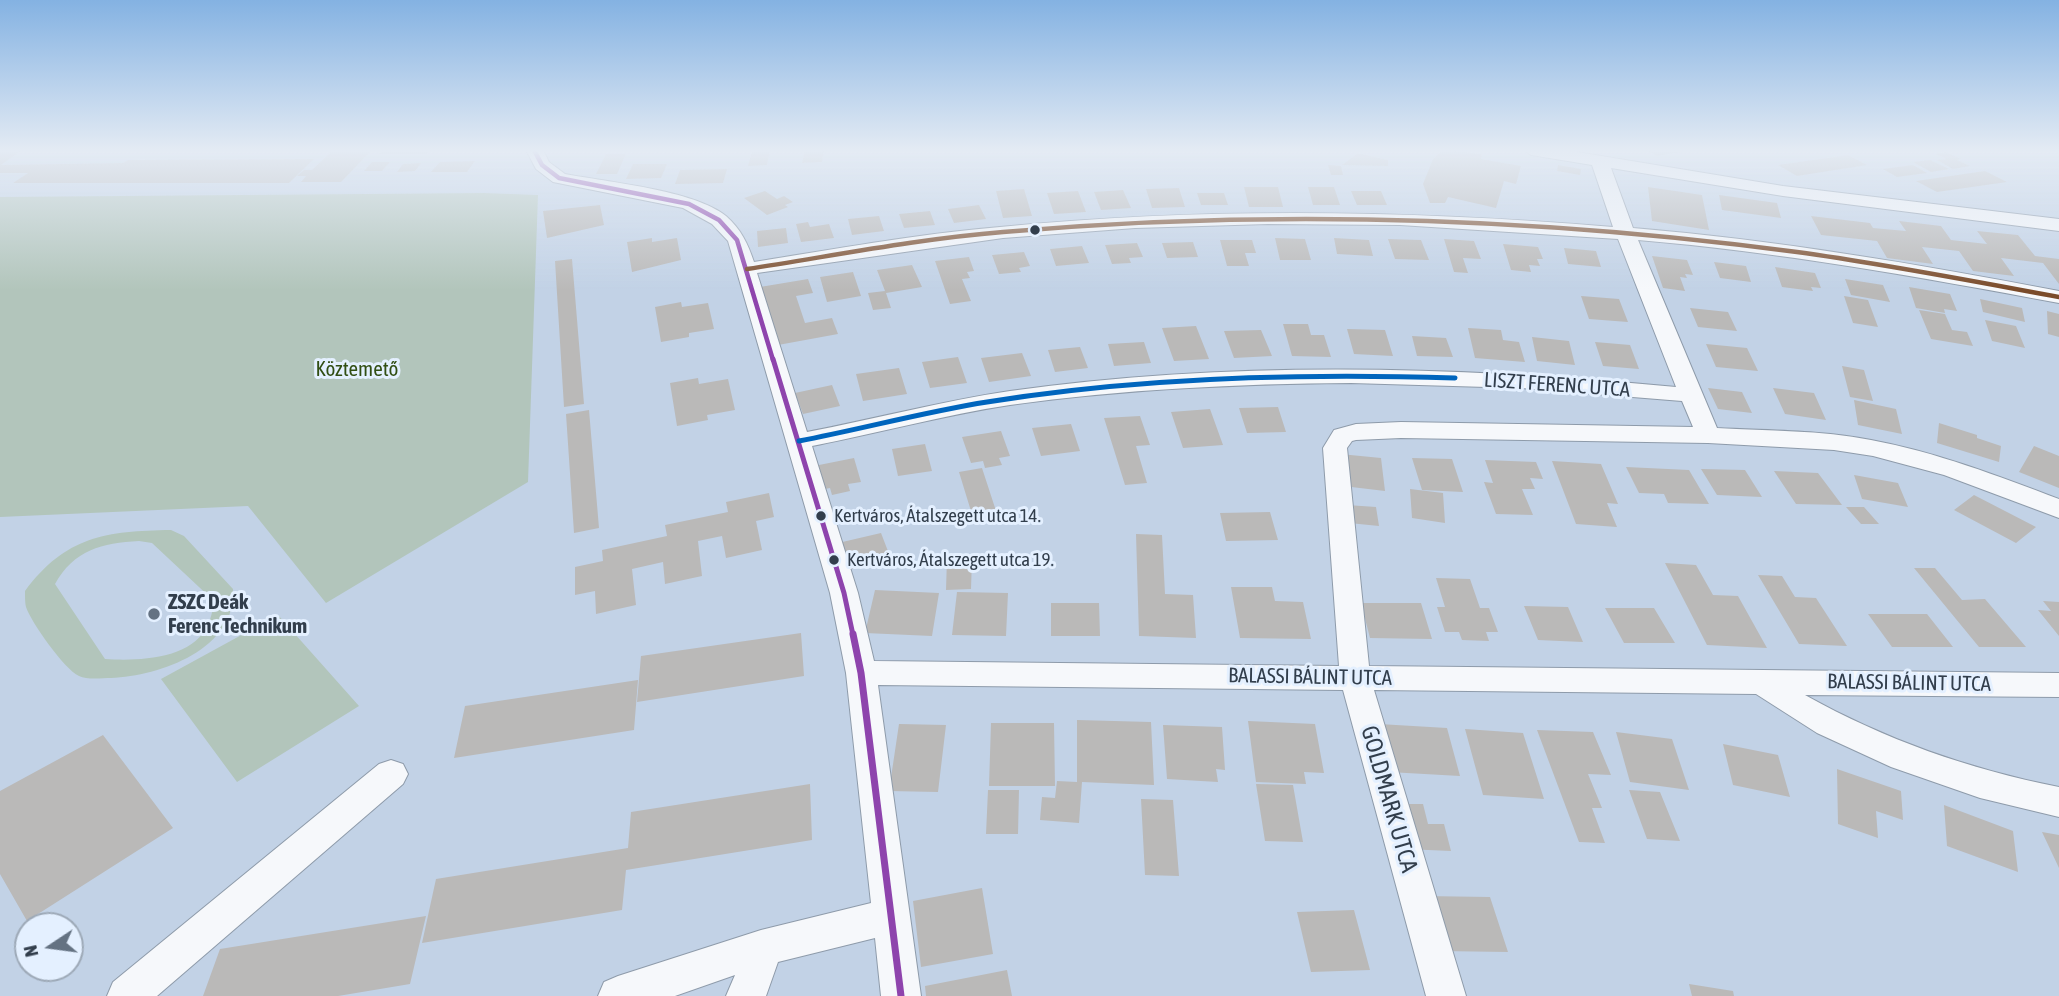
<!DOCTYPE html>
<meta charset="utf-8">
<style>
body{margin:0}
#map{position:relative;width:2059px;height:996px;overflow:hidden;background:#c2d2e6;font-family:"Asap Condensed",sans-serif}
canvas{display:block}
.north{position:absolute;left:14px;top:912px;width:70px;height:70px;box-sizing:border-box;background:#e4f0ff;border:2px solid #9da9b7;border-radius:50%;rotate:257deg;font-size:19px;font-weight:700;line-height:28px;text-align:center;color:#323e4c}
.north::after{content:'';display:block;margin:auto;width:24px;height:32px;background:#647282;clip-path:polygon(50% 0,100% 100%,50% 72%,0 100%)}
</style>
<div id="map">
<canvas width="2059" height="996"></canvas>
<div class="north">N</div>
</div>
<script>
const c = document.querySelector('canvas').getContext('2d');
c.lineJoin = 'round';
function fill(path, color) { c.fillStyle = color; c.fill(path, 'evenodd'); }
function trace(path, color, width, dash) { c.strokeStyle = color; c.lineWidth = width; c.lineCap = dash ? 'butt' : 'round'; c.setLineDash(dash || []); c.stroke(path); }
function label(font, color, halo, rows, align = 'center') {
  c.font = font + ' "Asap Condensed",sans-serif'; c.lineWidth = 6; c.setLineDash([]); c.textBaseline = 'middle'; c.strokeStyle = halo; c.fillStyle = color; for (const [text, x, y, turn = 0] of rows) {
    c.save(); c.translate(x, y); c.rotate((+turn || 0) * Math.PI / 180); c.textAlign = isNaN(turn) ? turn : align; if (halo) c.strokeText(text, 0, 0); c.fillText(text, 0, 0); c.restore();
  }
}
fill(new Path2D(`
 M484,193L538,195L528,482L326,603L248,506L0,517V197Z
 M171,530L184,536L233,589C237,649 160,676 111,678C102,678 87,680 79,676C64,669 31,622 26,607C25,603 25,596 25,591C66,536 106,531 171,530ZM139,541L152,543L215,602C212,610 211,621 206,628C189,660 136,661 105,659L55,584C74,550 102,543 139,541Z
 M278,615L359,706L237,782L161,679Z`), '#b2c5bb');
fill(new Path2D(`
 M0,150H22L1,165L123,163L128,160L314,159L289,183H13L28,173H0Z
 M333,150H372L341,182H301L306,176H297L304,170H312Z
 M383,150H430L427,154H379Z
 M805,150H824L822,162L802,163Z
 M1442,150L1482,154L1481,159L1521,166L1516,184L1504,181L1496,208L1448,197L1445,203H1430L1423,184L1433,159Z
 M1647,150H1681V152L1656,156Z
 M752,151H770L767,165L748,166Z
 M1946,152L1961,159L1957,160L1970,166L1953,169L1937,160L1946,159L1936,154Z
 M1358,153L1388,160V166L1342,165Z
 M606,154H626L617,174H596Z
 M1848,155L1867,165L1797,176L1778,165Z
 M1930,160L1949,169L1931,172L1913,162Z
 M475,161L467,172H431L440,162Z
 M372,162H390L382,171H364Z
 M421,163L415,171L397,172L403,164Z
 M633,164H667L661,178L626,179Z
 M1328,165L1341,166L1343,175H1331Z
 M1558,165L1581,169L1580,175L1557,171Z
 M1913,165L1927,173L1897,177L1883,169Z
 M727,169L723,183L675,184L680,170Z
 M1985,171L2007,182L1937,192L1916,181Z
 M1244,187H1278L1283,207H1249Z
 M1308,187H1334L1340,205H1313Z
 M1648,187L1702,195L1709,230L1652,221Z
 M1179,188L1185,207L1152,208L1146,189Z
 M1024,189L1032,216L1003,218L996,191Z
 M1123,190L1131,208L1101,210L1094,192Z
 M765,191L777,199L784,196L793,202L785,205L788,207L767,215L744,198Z
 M1078,191L1086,212L1054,214L1047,193Z
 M1351,191H1381L1387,205H1357Z
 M1197,193H1224L1228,205H1201Z
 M1719,195L1777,203L1781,218L1722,210Z
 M600,205L604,225L547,238L543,211Z
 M979,205L986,219L954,223L948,209Z
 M930,211L935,225L904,228L899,214Z
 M879,216L884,231L852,235L848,219Z
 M1811,216L1870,223L1873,228L1906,231L1899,221L1941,226L1951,240L1987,244L1977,231L2018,235L2035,256L2059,259V284L2043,263L2001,258L2014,276L1973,271L1959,251L1922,247L1933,264L1887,258L1877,241L1821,235Z
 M808,222L810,227L829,224L834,238L801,242L796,224Z
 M786,228L788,243L758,247L757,231Z
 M652,238V242L677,238L681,260L632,272L627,242Z
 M1275,238L1305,239L1311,260H1280Z
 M1334,238L1369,240L1373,256L1337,254Z
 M1388,239L1421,240L1429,260L1395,259Z
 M1444,239L1474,241L1481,259L1463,258L1468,273L1454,272Z
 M1220,240H1252L1256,253H1245L1249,266H1227Z
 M1193,242L1198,257L1167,258L1162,243Z
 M1137,243L1143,257L1129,258L1131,263L1112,264L1105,245Z
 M1503,244L1538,247L1543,259H1537L1540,266L1529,265L1531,272L1511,270Z
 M1082,246L1089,263L1056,266L1050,249Z
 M1564,248L1596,251L1601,267L1568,264Z
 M1024,252L1030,266L1019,268L1021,272L999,274L992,255Z
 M1652,256L1687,260L1693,275L1685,274L1687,278L1680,277L1685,291L1663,288Z
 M969,257L974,271L967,272L970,278L962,279L971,301L950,304L935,261Z
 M572,259L584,404L564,407L555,261Z
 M1714,262L1746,266L1751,282L1720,278Z
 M912,265L922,287L886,293L891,308L873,310L868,293L885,291L877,270Z
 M1775,267L1815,273L1821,288L1811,287L1813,291L1782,287Z
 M853,272L861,296L827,302L820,277Z
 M808,279L813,293L796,296L805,323L832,318L838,334L778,345L760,287Z
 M1845,279L1883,285L1890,302L1851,295Z
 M1909,287L1950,294L1957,311L1944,309L1945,313L1916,308Z
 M1581,296L1619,299L1628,322L1589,319Z
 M1844,296L1868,300L1878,327L1853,323Z
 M1980,299L2022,308L2025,322L1983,312Z
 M681,302L682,307L708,303L714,329L689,333V337L661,342L655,307Z
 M1690,308L1728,312L1737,331L1698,327Z
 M1919,310L1945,314L1952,330L1967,332L1973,346L1931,339Z
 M2047,311L2059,314V337L2048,334Z
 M1985,320L2016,326L2025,348L1992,341Z
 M1283,324H1308L1311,335H1324L1331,357L1292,356Z
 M1196,326L1209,359L1174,361L1162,328Z
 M1468,328L1501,330L1503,340L1519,342L1525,362L1475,358Z
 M1347,329L1385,330L1393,356L1354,354Z
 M1261,330L1272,356L1234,358L1224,331Z
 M1412,336L1446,338L1453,357L1417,356Z
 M1532,337L1569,341L1575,365L1537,361Z
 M1144,342L1151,363L1114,366L1108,344Z
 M1595,342L1630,345L1639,369L1603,366Z
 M1706,344L1747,348L1758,371L1716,367Z
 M1080,347L1088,368L1055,372L1048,350Z
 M1022,353L1031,376L989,382L981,358Z
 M958,357L967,383L930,388L922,362Z
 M1842,366L1864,370L1873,401L1850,397Z
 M899,368L907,394L863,401L856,374Z
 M698,378L699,384L728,379L735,410L707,415L708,420L677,426L670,383Z
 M832,385L840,406L803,414L795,393Z
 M1708,388L1742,392L1752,413L1718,409Z
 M1773,388L1814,393L1826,420L1785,414Z
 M1854,400L1896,409L1902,434L1858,425Z
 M1278,407L1286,432L1247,433L1239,408Z
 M1210,409L1223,445L1183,448L1171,412Z
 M589,410L599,528L574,533L566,414Z
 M1140,416L1150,445L1136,446L1147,483L1125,485L1104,418Z
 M1939,423L1977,435V438L2001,446L1999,462L1937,443Z
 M1071,424L1080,451L1041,456L1032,428Z
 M1001,431L1010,456L999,458L1002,465L985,468L983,461L971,463L962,437Z
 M925,444L932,471L898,476L892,449Z
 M2034,446L2059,456V488L2019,472Z
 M1340,454L1381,458L1385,491L1343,486Z
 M854,458L861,482L848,484L850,491L832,495L830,488L820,490L814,466Z
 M1412,458L1452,459L1463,492L1422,490Z
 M1485,460L1536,462L1543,479L1530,478L1535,489H1522L1533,515L1496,514L1484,482L1493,483Z
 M1552,461L1601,464L1618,504L1607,503L1617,527L1576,524Z
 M1626,467L1689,470L1709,504L1668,503L1664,494L1639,493Z
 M982,468L998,517L974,521L959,472Z
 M1701,469L1745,470L1762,497L1717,495Z
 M1774,471L1818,473L1842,505L1796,504Z
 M1854,475L1898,483L1908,507L1862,499Z
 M1410,489L1443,493L1445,523L1412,518Z
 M769,493L774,517L756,521L762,550L726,558L722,536L698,541L702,576L665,584L663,562L632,569L636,605L596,614L595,591L575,595V567L603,561L602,550L667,536L665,525L728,512L726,502Z
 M1974,495L2036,527L2016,543L1954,510Z
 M1347,505L1376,507L1379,526L1349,523Z
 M1846,507H1864L1879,524H1861Z
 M1270,512L1278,540L1226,541L1220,513Z
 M881,533L891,559L846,570L838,543Z
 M1136,534L1162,535L1165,594L1193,595L1196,638L1139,636Z
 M947,558H972L971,589L946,590Z
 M1665,563L1696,565L1713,595L1738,596L1767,648L1707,645Z
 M1914,568H1935L1962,600L1985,599L2026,647H1979Z
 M1758,575L1782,576L1795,597L1816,598L1847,646L1799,644Z
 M1436,578L1470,579L1480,608H1489L1498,632H1486L1489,641L1462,640L1459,632H1445L1437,607H1445Z
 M1231,587H1272L1275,601L1303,602L1311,639L1240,638Z
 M875,590L939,593L932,636L865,633Z
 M957,592L1008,593L1006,636L952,635Z
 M2043,601L2059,602V636L2038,610L2051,611Z
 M1051,603H1099L1100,636H1051Z
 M1361,603H1421L1432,639L1370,638Z
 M1524,606L1568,607L1583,642L1538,640Z
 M1605,608H1654L1675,643H1624Z
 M1868,614H1927L1953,647H1892Z
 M801,633L804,676L637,702L641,656Z
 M638,680L634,730L454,758L465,706Z
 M1077,720L1151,722L1154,785L1082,782L1079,823L1040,820L1042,797L1055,798L1057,781L1077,782Z
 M1248,721L1315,724L1324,773L1304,772L1306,784L1256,782Z
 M991,723H1054L1055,786H989Z
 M899,724L946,725L938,792L889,791Z
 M1379,724L1447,728L1460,776L1389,772Z
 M1163,725L1222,727L1225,770L1216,769L1218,782L1167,779Z
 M1465,729L1523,733L1544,799L1483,795Z
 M1537,730L1593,732L1611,775L1588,774L1602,808H1592L1605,843L1579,842Z
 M1616,732L1672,739L1689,790L1630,782Z
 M103,735L173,828L27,921L0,874V791Z
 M1723,744L1778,755L1790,797L1733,785Z
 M1837,769L1901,791L1903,820L1876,811L1878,838L1838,824Z
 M810,784L812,840L626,870L622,910L422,943L436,879L628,848L631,812Z
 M1256,784L1293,785L1303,842L1265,841Z
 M988,790H1019L1018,834H986Z
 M1629,790L1660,792L1680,841L1647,839Z
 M1141,799L1173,800L1179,876L1145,875Z
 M1394,804H1423L1428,824H1444L1451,851L1405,849Z
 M1944,805L2013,831L2018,872L1947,846Z
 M2042,832L2059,835V868Z
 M982,888L993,954L921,967L913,901Z
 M1423,896L1490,897L1508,952L1439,951Z
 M1354,910L1370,970L1311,972L1297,912Z
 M426,916L410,984L338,996H203L220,949Z
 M1007,970L1012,996H926L925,986Z
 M1689,984L1733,991L1734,996H1692Z`), '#bab9b8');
const minor = new Path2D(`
 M526,150H543L549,162L565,174C607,182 694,190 726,216C741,229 748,244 754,262C836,249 917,234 1000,227C1204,207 1410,210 1613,227L1592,165L1531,155L1523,150H1565L1783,186L2059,219V231L1783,196L1611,168L1633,228C1776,240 1918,264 2059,291V303C1920,277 1780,252 1638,240L1717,428C1768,431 1821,430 1871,440C1936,452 1998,476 2059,499V518L1944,475L1873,456L1834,450L1708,443L1401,438L1356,440L1352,441L1347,448L1369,666L2059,673V697L1805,695C1886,740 1968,769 2059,787V817L1980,798L1891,767L1817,733L1756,694L1374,690L1466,996H1426L1343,690L878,685L921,996H881L875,938L778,962L766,996H726L735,975L675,996H598L604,982L618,976L761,930L871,903L846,673L830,593L728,241L712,224L683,208L553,182L536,169ZM1268,224L1400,225L1618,239L1676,387C1455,366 1231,360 1010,391C942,401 875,419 807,432L757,273L1003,238L1135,228ZM1351,383L1521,388L1682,401L1693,427L1401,422L1356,424L1334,430L1323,448L1339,666L874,661L858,593L812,446C878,433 944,415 1010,405C1123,389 1237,384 1351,383Z
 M391,760L403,764L408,774L403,784L157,996H107L113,982L379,764Z`);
trace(minor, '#8e9baa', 2);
fill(minor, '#f6f8fb');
trace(new Path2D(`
 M534,150L542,165L559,178L689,204L719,220L737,240L773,360`), '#8e44ad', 4.5);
trace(new Path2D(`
 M773,359L844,593L853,635`), '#8e44ad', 5);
trace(new Path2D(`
 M853,634L861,673L901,996`), '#8e44ad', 7);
trace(new Path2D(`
 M747,269C832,256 917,239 1003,232C1268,209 1534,217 1797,252C1885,264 1972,281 2059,297`), '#7a4b2a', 4.5);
trace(new Path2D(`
 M799,441C862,429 924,412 987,402C1141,377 1299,373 1455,378`), '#0065bd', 5);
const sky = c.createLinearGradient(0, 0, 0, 290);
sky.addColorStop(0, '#84b2e2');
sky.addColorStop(0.52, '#e4ebf4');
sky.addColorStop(1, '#e4ebf400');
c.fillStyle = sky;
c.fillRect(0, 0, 2059, 290);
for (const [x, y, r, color] of [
 [1035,230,6,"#323e4c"],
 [821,516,6,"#323e4c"],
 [834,560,6,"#323e4c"],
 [154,614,7,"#647282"]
]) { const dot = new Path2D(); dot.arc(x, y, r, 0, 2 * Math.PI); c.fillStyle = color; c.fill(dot); trace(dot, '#e4f0ff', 2.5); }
label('19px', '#323e4c', '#e4f0ff', [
 ["Kertváros, Átalszegett utca 14.",834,516],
 ["Kertváros, Átalszegett utca 19.",847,560]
], 'left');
label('21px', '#314e13', '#e4f0ff', [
 ["Köztemető",357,369]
]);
label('21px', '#323e4c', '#e4f0ff', [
 ["LISZT FERENC UTCA",1557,385,4],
 ["BALASSI BÁLINT UTCA",1310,677,1],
 ["BALASSI BÁLINT UTCA",1909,683,1]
]);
label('bold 21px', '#323e4c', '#e4f0ff', [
 ["ZSZC Deák",168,602],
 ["Ferenc Technikum",168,626]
], 'left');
label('24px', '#323e4c', '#e4f0ff', [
 ["GOLDMARK UTCA",1389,799,74]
]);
</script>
